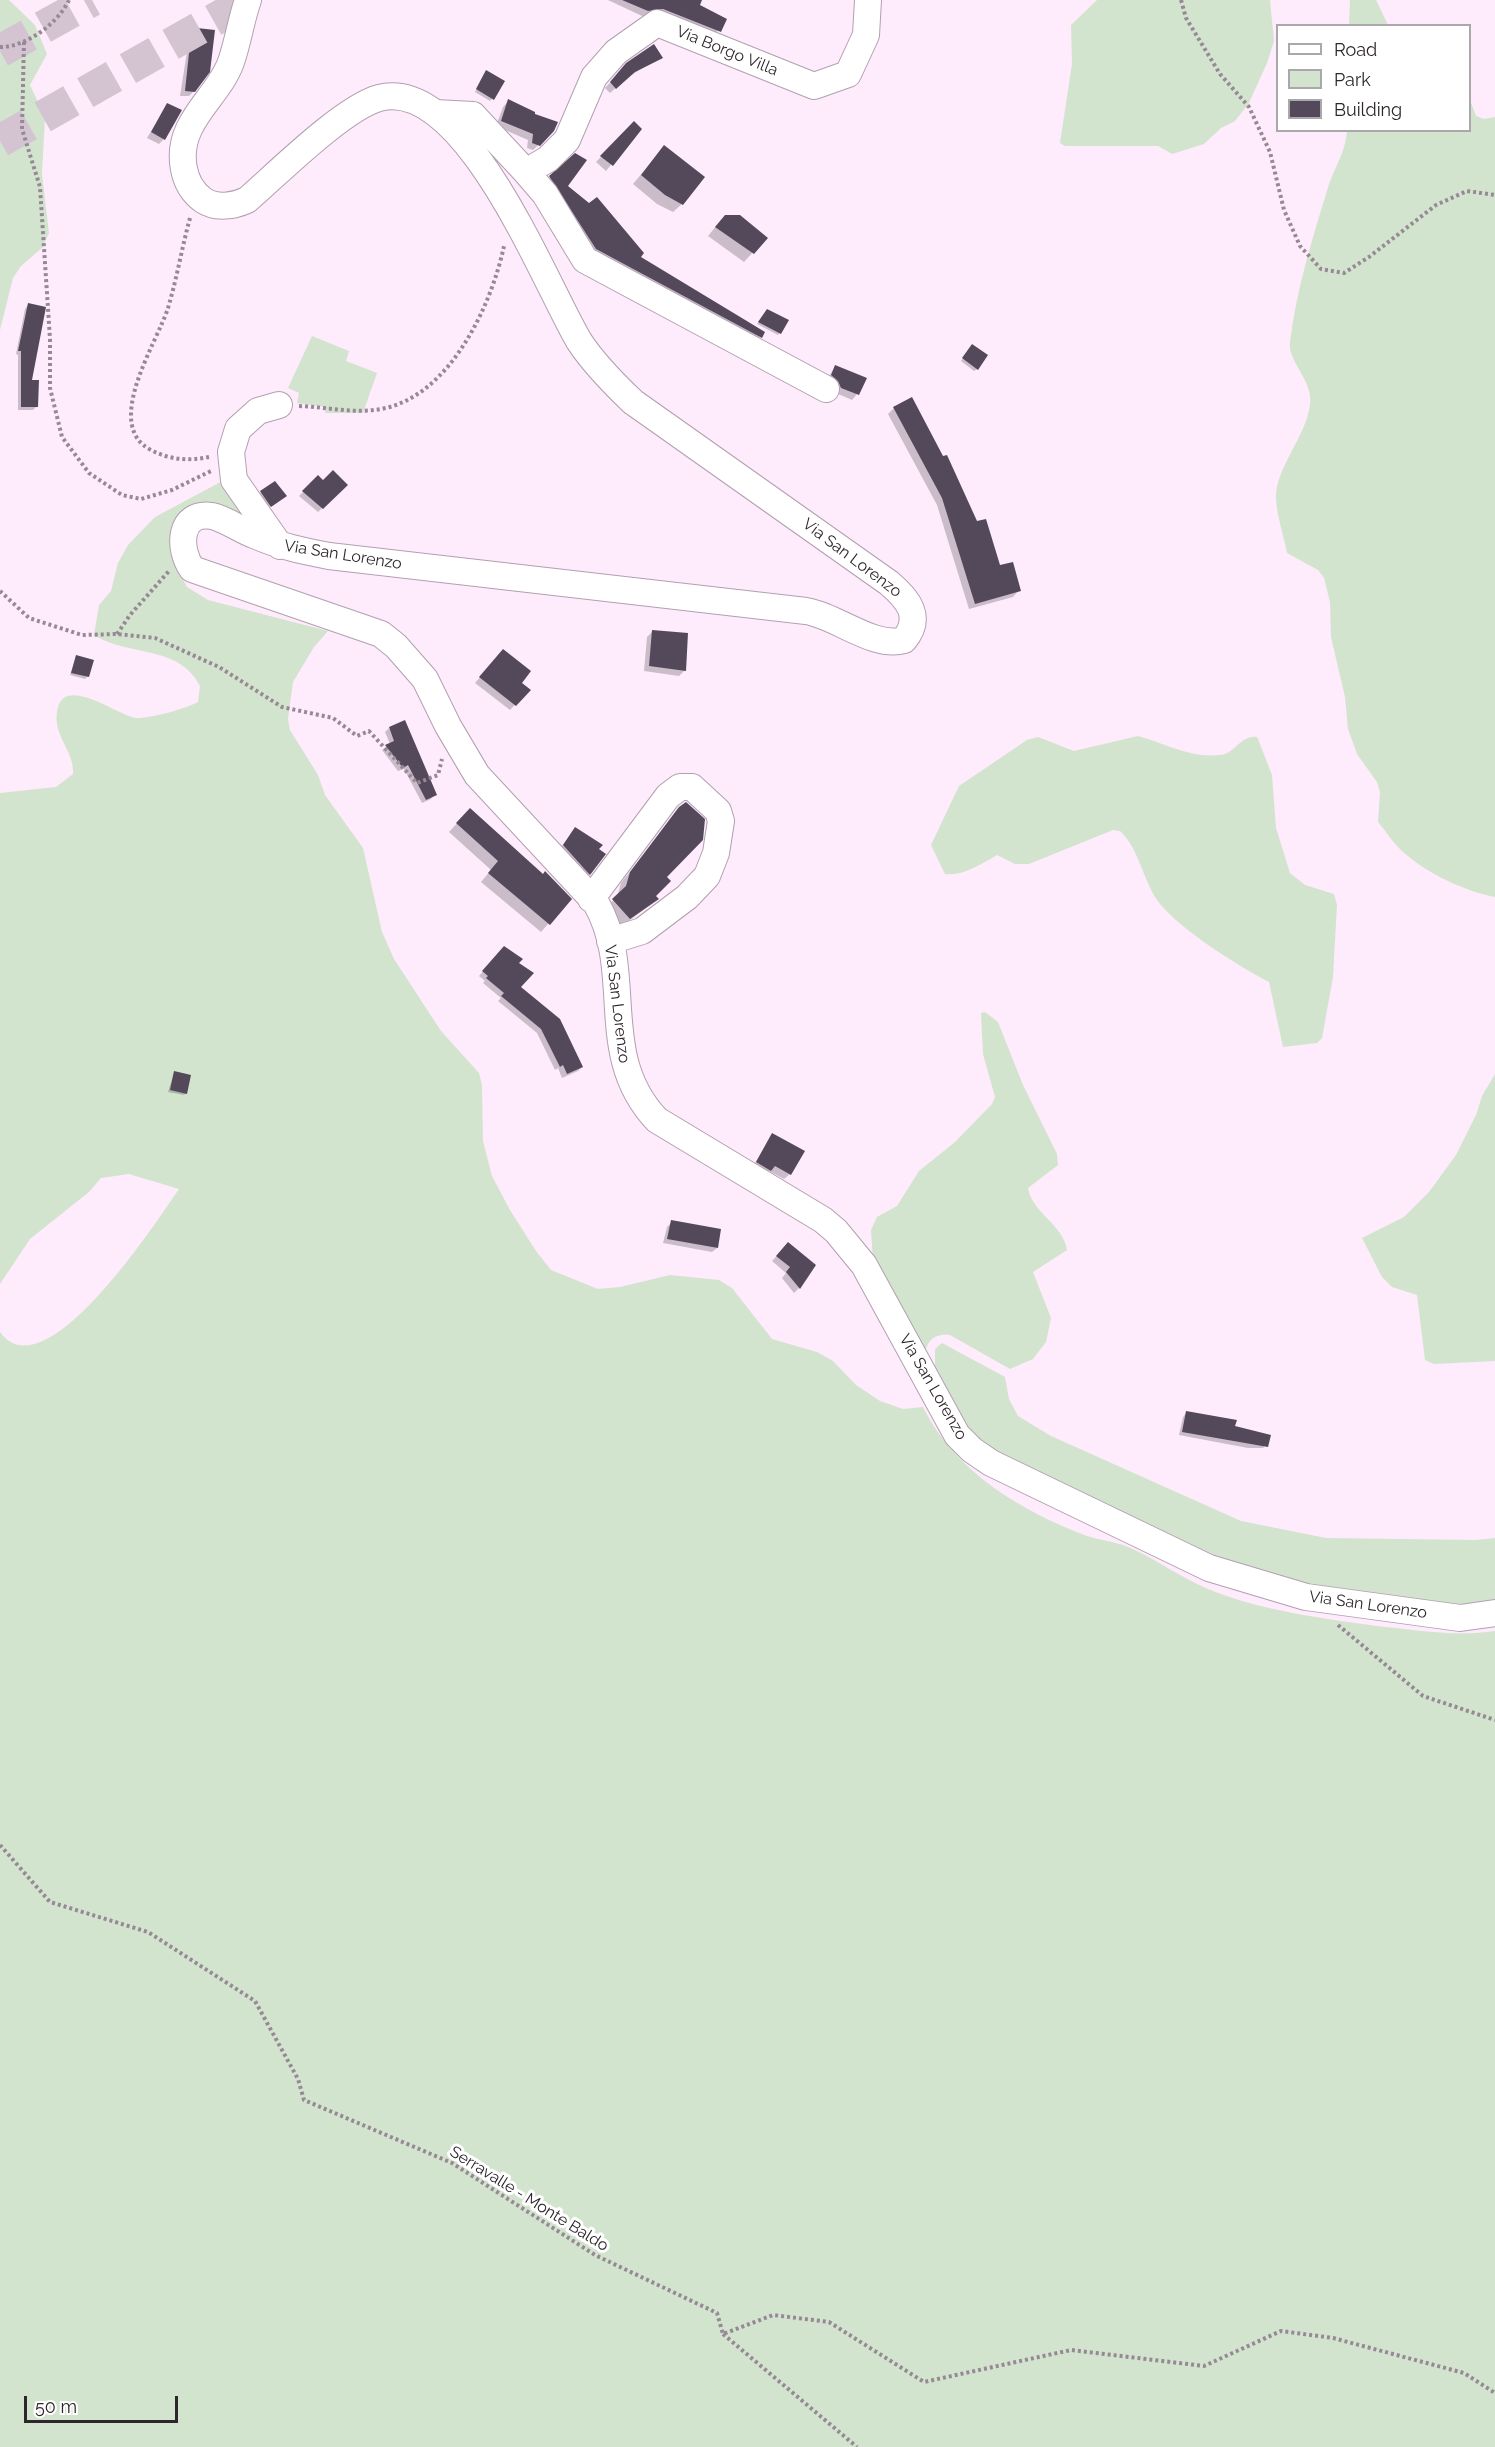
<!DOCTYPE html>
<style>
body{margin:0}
#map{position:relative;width:1495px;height:2447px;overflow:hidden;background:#feebfc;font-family:Raleway,sans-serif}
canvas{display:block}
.legend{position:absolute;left:1276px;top:24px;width:195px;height:108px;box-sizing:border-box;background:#fff;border:2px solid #aba8ab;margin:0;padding:8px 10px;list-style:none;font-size:18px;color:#2d262c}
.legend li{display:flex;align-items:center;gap:12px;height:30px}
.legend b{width:30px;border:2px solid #aba8ab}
.scale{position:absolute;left:24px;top:2396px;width:154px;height:27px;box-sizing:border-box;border:3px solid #2d262c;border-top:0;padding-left:8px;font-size:18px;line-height:21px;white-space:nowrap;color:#2d262c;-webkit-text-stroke:4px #fff;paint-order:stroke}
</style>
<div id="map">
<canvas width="1495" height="2447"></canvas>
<ul class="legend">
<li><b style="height:8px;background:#fff"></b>Road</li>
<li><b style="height:16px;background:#d3e4ce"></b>Park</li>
<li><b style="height:16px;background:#54495a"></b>Building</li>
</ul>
<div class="scale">50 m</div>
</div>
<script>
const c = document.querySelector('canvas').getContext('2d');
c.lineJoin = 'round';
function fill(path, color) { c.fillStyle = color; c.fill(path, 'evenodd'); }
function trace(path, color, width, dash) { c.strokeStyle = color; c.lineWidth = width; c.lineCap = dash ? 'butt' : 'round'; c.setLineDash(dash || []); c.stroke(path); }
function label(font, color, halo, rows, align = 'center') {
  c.font = font + ' Raleway,sans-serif'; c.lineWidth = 6; c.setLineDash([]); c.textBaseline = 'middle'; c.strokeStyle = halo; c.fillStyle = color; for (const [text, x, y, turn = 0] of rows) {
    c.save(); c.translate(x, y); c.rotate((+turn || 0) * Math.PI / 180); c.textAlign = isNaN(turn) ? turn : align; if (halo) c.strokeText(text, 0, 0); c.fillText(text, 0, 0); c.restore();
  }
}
fill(new Path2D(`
 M0,0H9L35,25L47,54L30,85L45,117L42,174L49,233L43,247L21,266L13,278L0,330Z
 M1097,0H1270L1274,41L1267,63L1249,103L1235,121L1221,128L1204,144L1172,154L1158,146H1065L1060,143L1072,64L1071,25Z
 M1350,0H1376L1388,25H1349Z
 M1470,100L1476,116L1484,119L1495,117V897C1464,891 1426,873 1402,851C1393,843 1386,831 1378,822L1380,792L1377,782L1357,754L1348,729L1345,697L1331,637L1330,602L1324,578L1318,570L1287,553C1284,536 1277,517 1276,499C1275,468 1306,437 1310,405C1314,381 1287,361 1290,342C1296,292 1312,239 1327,191C1333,169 1345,155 1347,131L1470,130Z
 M312,336L349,351L346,361L377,373L363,413H325L326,407L297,403L299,393L288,388Z
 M228,478L261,520L199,517L176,566L187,587L208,600L328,631L314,647L293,682L288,719L290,730L318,775L325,795L363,848L382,932L394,959L441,1031L479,1073L482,1085L483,1141L492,1176L510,1210L536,1251L551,1270L598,1289L620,1287L670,1275L719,1280L732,1288L772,1339L817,1352L833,1361L856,1385L880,1401L903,1409L923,1407C955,1472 1021,1511 1087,1536C1099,1540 1111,1541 1123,1545C1152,1556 1179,1577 1208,1589C1262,1611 1320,1618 1377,1626C1415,1630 1456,1637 1495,1631V2447H0V1332C45,1395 158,1219 179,1189L129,1174L101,1178L89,1192L30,1239L0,1284V793L56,787L73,774C75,752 53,736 57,712C62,672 118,716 136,718C149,719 188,708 198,702L200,686C179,644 128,657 94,635L99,605L111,591L118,563L128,545L155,517Z
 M1138,736C1167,744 1189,758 1220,755C1234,755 1240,735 1257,737L1258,739L1272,775L1276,828L1290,873L1305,885L1334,894L1337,905L1333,977L1322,1038L1317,1043L1283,1047L1269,982C1238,966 1176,927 1157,900C1143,879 1138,847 1120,831L1113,830L1029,864H1015L997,855C981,864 964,876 945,874L931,845L959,786L1027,740L1038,737L1074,751Z
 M985,1012L998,1022L1023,1085L1057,1154L1058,1165L1028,1188C1032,1213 1063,1224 1067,1250L1033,1272L1051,1318L1046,1342L1033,1359L1010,1369L950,1335C933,1333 925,1342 925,1359L873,1261L871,1230L877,1217L897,1206L919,1171L955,1142L992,1104L995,1097L983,1054L981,1013Z
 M1495,1074V1361L1434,1364L1425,1360L1417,1295L1392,1287L1382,1277L1362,1238L1404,1217L1429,1192L1456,1155L1476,1115L1482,1096Z
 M942,1343L1005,1377L1009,1399L1018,1416L1051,1436L1241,1521L1326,1538L1476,1540L1495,1538V1615L1278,1594L980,1458L935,1381V1349Z`), '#d3e4ce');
fill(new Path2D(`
 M608,0H700L698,6L725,20L714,36L657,13L642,16Z
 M198,29L194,91L189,96H180L189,39Z
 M661,57L628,77L610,93L605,88L621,71Z
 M484,74L492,99L490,101L475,92Z
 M508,101L553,131L533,150L527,148L528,140L496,126L503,107Z
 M167,105L164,139L159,144L147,138Z
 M634,123L640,129L606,171L596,162Z
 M664,147L682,204L673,212L657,204L633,184Z
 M550,177L566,186L639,257L760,337L754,343L589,255L544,183Z
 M717,225L766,238L744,262L708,236Z
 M28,305L30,381L37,406L33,410H18V355L16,354L25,309Z
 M765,313L780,333L778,335L757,324Z
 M970,348L977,369L974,371L961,361Z
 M835,367L857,394L852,400L836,393L826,381Z
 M894,408L976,523L999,567L1019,590L1013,597L969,609L937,505L888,414Z
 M318,477L323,482L346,485L318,512L299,496Z
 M261,492L282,498L268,508L259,494Z
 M653,631L685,670L679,676L644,671L647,637Z
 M498,656L520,683L529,690L510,710L475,683Z
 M76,657L88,676L85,679L70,675Z
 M389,728L435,794L431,799L422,803L404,769L398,771L382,750L390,744L385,732Z
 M680,808L665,877L654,896L657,899L620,928L603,910L617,897L621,883Z
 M462,818L570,899L541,932L481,882L491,870L449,832Z
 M575,829L597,850L589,874L584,879L558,851Z
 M500,952L517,963L518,987L582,1067L578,1071L562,1078L558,1068L555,1070L537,1033L498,1001L501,998L483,983L485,981L479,976Z
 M174,1073L186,1093L184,1095L168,1092Z
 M772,1135L790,1174L784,1179L769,1171L765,1176L752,1168Z
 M672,1222L717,1248L712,1252L663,1243L667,1227Z
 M783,1249L799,1288L794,1293L782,1278L786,1273L772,1261Z
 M1187,1412L1233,1427L1267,1444L1263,1448H1248L1179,1435L1183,1417Z`), '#0003');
fill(new Path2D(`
 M622,0H702L700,5L727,19L721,32L663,9L648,11Z
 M197,28L215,30L210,72L195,92L185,91L191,34Z
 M654,44L663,58L635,72L616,89L610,82L626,63Z
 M486,70L505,81L494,100L476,89Z
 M508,99L535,112V114L558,122L554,131L540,146L532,143L533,134L501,121Z
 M167,103L182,110L165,140L151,132Z
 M634,121L642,129L613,166L600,156Z
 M664,145L705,177L683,205L665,195L641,175Z
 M575,153L587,160L568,186L589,203L597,197L644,253L641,257L765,332L762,338L596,249L549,176Z
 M725,215H740L768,238L754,254L715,227Z
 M28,303L46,307L32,380H39L38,407H21V351H18Z
 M767,309L789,320L781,334L758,322Z
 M972,344L988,355L978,370L962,358Z
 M835,365L867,378L859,395L841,388L838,381L831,375Z
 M912,397L943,456L947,455L977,521L986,519L1000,565L1013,562L1021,591L975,604L942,498L893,407Z
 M333,470L348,485L323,509L302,491L318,475L323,480Z
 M275,481L287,496L271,507L260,491Z
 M652,630L688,633L686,671L649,666Z
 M503,649L531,671L522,683L531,690L516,706L479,677Z
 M76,655L94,660L89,677L71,673Z
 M405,720L437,795L426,800L408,765L403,768L385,745L394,741L389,727Z
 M686,802L705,819L703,840L667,877L671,881L656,896L659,899L630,919L612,899L626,886L630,872L679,807Z
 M470,808L543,874L545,871L572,899L550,925L488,873L498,861L456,823Z
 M575,827L603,845L599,849L606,854L590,875L563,845Z
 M504,946L523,959L519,963L534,973L521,987L560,1019L583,1067L567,1074L563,1065L560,1067L541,1029L501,996L504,993L486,978L488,976L482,971Z
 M174,1071L191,1075L187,1094L170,1090Z
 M772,1133L805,1151L791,1175L775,1166L771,1171L756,1162Z
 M671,1220L721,1229L718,1248L667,1239Z
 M788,1242L816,1265L800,1289L786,1272L790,1267L776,1256Z
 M1186,1411L1237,1420L1235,1426L1271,1435L1268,1447L1182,1432Z`), '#54495a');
trace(new Path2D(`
 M0,51L92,0
 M0,141L249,0`), '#d4c4d2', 33, [33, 16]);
const minor = new Path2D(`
 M248,0C241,20 238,42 231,62C222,87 200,105 189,129C178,152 181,184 203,200C216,209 234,206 247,200C277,174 343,108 379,98C465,75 545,284 579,341C594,364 613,383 633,402L889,583C908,599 923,617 904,640C874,649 837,616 806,611L329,556C303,551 279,546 254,535C240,530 226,519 212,516C178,511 178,549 192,569L381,634L396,646L425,679L448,726L477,775L596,903C636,973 595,1055 657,1120L823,1220L836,1231L864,1265L957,1435L972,1450L991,1463L1209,1568L1306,1597L1460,1618L1495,1613
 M435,113L473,115L526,172L548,159L567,140L594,77L616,52L657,23L814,86L848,74L866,35L868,0
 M526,172L545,194L585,260L826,389
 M279,405L258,411L238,429L231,452L234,480L280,546
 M591,899L668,796L680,787H692L718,811L721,821L716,853L707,876L687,897L642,931L610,941`);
trace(minor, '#b2a0b1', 28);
trace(new Path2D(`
 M1181,0L1186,18L1220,74L1249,107L1270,152L1284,210L1300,246L1321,269L1344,273L1369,257L1436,205L1467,191L1495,195
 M24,42L22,129L40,187L50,339V388L62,437L89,473L122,495L141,499L172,490L211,471
 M0,47C27,47 58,23 69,0
 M190,218C182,247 177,278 168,308C157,343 102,425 151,450C170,460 188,461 209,457
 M299,406C327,407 353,414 381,409C449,397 491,307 504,246
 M0,591L29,618L82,635L117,634L155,638L219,667L282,707L333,718L357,736L369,731L417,783L438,775L442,759
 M117,634L130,615L169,571
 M1338,1625L1423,1696L1495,1720
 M0,1845L50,1902L148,1932L255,2001L298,2079L304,2100L452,2163L595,2255L717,2313L723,2334L773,2315L829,2322L924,2382L1071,2350L1204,2366L1281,2331L1333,2338L1464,2373L1495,2393
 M723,2334L857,2447`), '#968995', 4, [3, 3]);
trace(minor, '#fff', 26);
label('16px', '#2d262c', '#fff', [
 ["Via Borgo Villa",727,51,22],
 ["Via San Lorenzo",343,555,9],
 ["Via San Lorenzo",852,558,37],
 ["Via San Lorenzo",617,1004,83],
 ["Via San Lorenzo",933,1387,60],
 ["Via San Lorenzo",1368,1605,8],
 ["Serravalle - Monte Baldo",529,2199,32]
]);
</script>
